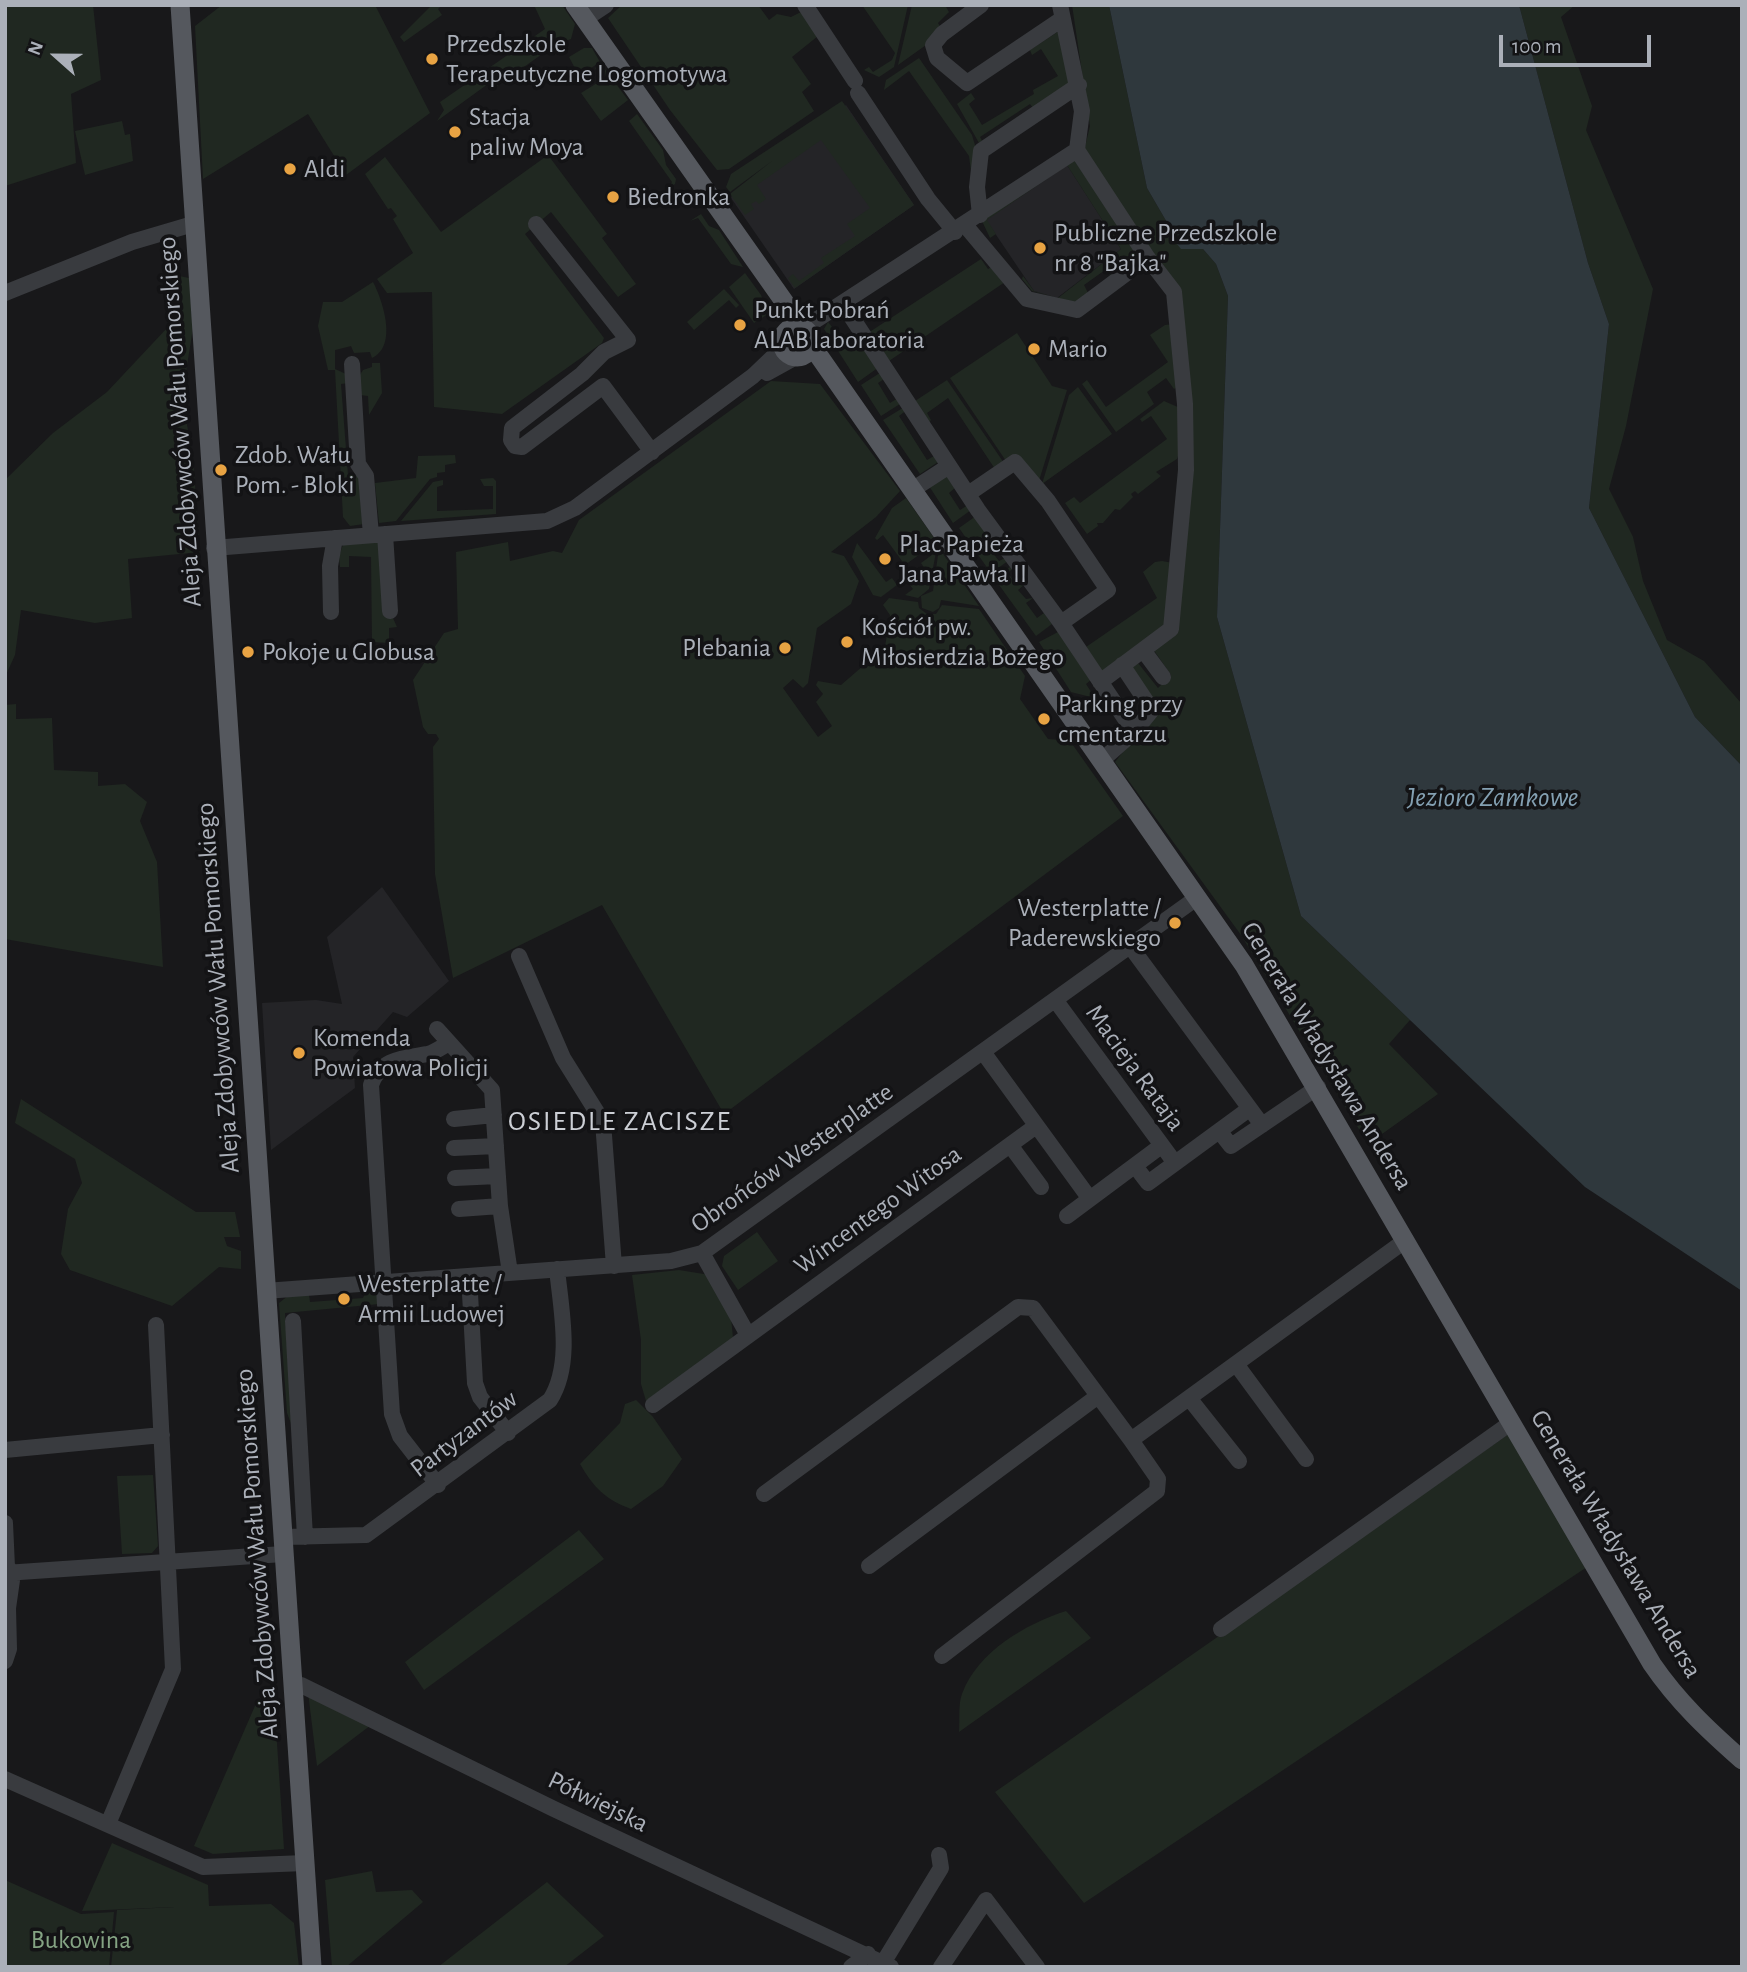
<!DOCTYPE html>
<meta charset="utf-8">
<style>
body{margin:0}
#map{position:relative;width:1747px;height:1972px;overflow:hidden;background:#18181a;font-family:"Alegreya Sans",sans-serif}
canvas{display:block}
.frame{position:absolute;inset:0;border:7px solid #abb0b9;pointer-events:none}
.north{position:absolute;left:21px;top:21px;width:70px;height:70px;-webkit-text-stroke:5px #131315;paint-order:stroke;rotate:291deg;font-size:19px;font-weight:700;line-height:28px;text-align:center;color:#abb0b9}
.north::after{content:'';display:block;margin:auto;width:24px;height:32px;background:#abb0b9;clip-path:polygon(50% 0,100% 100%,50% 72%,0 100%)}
.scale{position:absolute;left:1499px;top:35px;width:152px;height:32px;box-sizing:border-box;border:4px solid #abb0b9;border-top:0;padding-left:9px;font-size:21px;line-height:24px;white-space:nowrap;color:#abb0b9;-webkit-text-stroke:5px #131315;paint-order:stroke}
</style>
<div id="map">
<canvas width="1747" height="1972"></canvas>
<div class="frame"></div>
<div class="north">N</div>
<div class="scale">100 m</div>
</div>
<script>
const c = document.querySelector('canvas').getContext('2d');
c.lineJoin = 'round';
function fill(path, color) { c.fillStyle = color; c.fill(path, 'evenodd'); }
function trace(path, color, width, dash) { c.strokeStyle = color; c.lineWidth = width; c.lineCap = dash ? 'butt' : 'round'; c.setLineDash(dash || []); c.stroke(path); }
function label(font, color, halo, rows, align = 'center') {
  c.font = font + ' "Alegreya Sans",sans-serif'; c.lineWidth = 7; c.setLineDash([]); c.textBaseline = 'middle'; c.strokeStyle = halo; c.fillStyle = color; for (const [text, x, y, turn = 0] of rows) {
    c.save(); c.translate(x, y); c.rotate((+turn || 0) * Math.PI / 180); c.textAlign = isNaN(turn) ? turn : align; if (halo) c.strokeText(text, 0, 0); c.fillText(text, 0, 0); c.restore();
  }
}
fill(new Path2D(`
 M846,105L914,205L794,289L729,195Z
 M1067,165L1121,249L1057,298L1034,291L986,220Z
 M382,887L449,981L407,1017L393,1012L353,1057L355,1088L271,1150L262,1003L316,1000L342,1004L327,937Z`), '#242427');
fill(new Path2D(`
 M5,5H93L101,80L71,94L76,163L5,186Z
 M222,5H375L430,113L346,175L308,114L203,179L195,26Z
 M432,5H442L438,9L442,15L404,42L400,37Z
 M534,5H562L575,24L571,39L555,45L497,86L492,81L437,121L444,110L440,102L545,29Z
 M622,5H758L769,20L777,14L791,17L801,12L818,36L792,57L811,84L802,92L814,111L729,169L717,170L670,110L608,18Z
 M862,5H908L894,67L879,77L864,70L869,67L873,72L892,60L895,53Z
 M912,5H945L949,12L938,23L941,28L933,40L898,65Z
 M1072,5H1109L1147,188L1172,231L1194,247L1203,249L1216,264L1228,296L1217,617L1301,916L1410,1020L1389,1044L1438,1094L1368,1144L1241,935L1115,762L1153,714L1129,668L1138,663L1158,688L1171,675L1153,649L1176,630L1182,554L1178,297L1084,151L1090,126Z
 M1519,5H1575L1561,17L1592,106L1586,130L1653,289L1626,426L1609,489L1633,537L1643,581L1667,640L1704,661L1742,704V766L1695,717L1589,508L1609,324L1588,263Z
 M1059,31L1075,83L1035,111L1030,104L980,137L982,141L979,143L957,104L971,93L975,99L969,104L982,125L1034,94L1033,90L1058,76L1041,49L1032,55L1030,50Z
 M584,48H592L600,62L579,76L569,57Z
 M919,58L972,135L977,152L972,179L969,156L909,71L884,90L886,80Z
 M601,64L628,100L601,121L581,93L602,80L595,68Z
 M842,101L914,205L795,288L788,278L793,274L799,281L824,263L821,258L855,236L847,224L870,208L821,140L757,185L766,199L759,204L756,201L751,204L754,209L745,215L730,194L772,161L730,192L726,187L731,174Z
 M637,114L663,150L666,165L676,179L675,184L668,189L672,182L629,121Z
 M122,121L125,135L130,134L133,161L85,175L75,131Z
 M548,155L607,234L602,238L636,284L618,297L551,212L525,234L604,338L602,343L502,414L434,407L432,292L387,293L377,279L413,253L393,219L397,216L391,208L388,209L365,174L385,157L441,232Z
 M1073,158L1127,236L1123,239L1126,244L1131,241L1140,253L1135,257L1138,261L1112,278L1105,270L1084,285L1088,293L1076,303L1032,291L1022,279L1023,276L1034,291L1058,298L1121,249L1067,165L987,220L996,234L990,238L982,221Z
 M701,214L709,226L719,230L743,267L731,264L698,218L690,221Z
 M981,259L988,269L994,266L1005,282L889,361L868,333Z
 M165,273L189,278L193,328L182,397L193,458L200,552L128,559L132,618L95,623L21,610L15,655L5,677V480L53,433L107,392L168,327Z
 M745,273L761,295L768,314L754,323L729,287Z
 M373,282C383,301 398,346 372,358L370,352L354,353L351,346L335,350V369L346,374L349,383L341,384L348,475H357L361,478L364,524L350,526L343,517L335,370H328L318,326L323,302H342Z
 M724,289L739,305L736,308L729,300L694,330L687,322Z
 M828,322L847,345L857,338L879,367L858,382L824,329Z
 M1174,324L1179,386L1174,389L1166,378L1147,392L1154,404L1116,432L1082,384L1087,380L1106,407L1168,362L1150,335L1165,325Z
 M1017,333L1052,386L1067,390L1038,484L1006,461L950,378Z
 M372,363H380L382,393L369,415L368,396L360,395L358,378L363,370L372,367Z
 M883,371L887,377L878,383L890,403L900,397L903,402L881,416L861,385Z
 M947,380L1004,463L995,469L948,398L927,413L931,420L929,422L915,401Z
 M771,381L820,384L900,491L876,517L831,552L844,556L859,581L851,604L817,628L808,683L803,688L793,679L783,688L818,737L832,726L816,702L823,694L816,685L818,681L841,685L885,647L890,615L883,605L889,598L918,602L919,608L927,614H936L942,605L979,609L1025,676L1020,699L1048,739L1070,741L1123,816L724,1114L602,905L453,978L435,874L433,747L439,739L436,734H428L423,727L413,680L444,633L458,629L456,552L508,542L510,561L553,551L562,553L579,520Z
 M1078,387L1112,434L1042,484L1069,395Z
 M1164,401L1180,408L1181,447L1177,459L1156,472L1161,476L1138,494L1135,491L1131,494L1133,497L1120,510L1115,509L1103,523H1097L1098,526L1087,534L1065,503L1074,497L1080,503L1167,439L1151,416L1142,422L1140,419Z
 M906,406L908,409L899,416L927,460L936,455L938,462L920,474L883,420Z
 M455,455L456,463L445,465V472L437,473V477L430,479L396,521L379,523L375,483L416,478L418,456Z
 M947,474L956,487L949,493L960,510L968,505L971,510L953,523L929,486Z
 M493,478L496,481V514L401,521L433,482L443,480V485L437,487V511L493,509V486H484L480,479Z
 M906,498L937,542L902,567L897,566L902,561L883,535L877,540L875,538L892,508Z
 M976,516L998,548L992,552L999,561L1005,558L1008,561L991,573L959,528Z
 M373,539L381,544L384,616H392L397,627L389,628V643L372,642L371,557L349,556V567H340L339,556L344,542Z
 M857,543L886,582L892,578L897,585L881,597L873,595L852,557Z
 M939,548L979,606L941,600L939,608L933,612L922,608L921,596L933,591Z
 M936,552L929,589L918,598L905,595L913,589L909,584L925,569L921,563Z
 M1162,561L1173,563L1168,618L1163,629L1104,671L1097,672L1086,647L1157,598L1143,572L1155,562Z
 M1010,567L1012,569L1008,573L1016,584L1021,581L1024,585L1018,590L1026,599L1033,598L1026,603L1037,618L1044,613L1052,624L1036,636L994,578Z
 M1058,632L1092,679L1086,684L1095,698L1071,692L1039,642Z
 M16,704V719L52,718L54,770L98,772V786L125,784L147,802L140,821L157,862L163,967L5,939V705Z
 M21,1099L196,1212H235L240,1237H224L227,1246L241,1251V1269L219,1267L172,1306L70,1270L61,1254L68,1209L82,1183L75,1159L15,1123Z
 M757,1232L778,1261L738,1290L722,1266L724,1256Z
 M679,1270L710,1275L731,1317L733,1338L646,1401L641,1384V1340L632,1275Z
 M367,1290L383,1291L379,1304L285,1313L292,1426L287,1413L279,1303L289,1295H309L310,1302L363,1298Z
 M636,1400L653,1417L682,1459L663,1486L631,1509C605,1499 594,1488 580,1464L620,1423L625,1404Z
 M1516,1429L1593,1563L1084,1903L995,1792Z
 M153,1475L158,1546L152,1553L122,1554L117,1476Z
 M579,1530L604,1559L424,1690L405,1662Z
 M1066,1611L1091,1638L959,1732C960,1721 958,1704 962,1694C978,1651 1026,1624 1066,1611Z
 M308,1692L371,1725L317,1766Z
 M274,1698L284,1849L213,1854L194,1846L258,1699Z
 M112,1843L208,1885L209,1906L271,1904L294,1923L299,1967H111L117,1910L175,1907L82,1911Z
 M372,1871L376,1892L412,1890L423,1902L346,1967H332L325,1880Z
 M5,1880L81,1914L114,1912L109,1967H5Z
 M547,1882L604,1936L564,1967H438Z`), '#202821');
fill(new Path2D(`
 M1109,5H1519L1588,263L1609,324L1589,508L1695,717L1742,766V1291L1585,1187L1301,916L1217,617L1228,296L1216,264L1203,249H1181L1177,244L1179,236L1172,231L1147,188Z`), '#2f383d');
trace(new Path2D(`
 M805,5L855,81
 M981,5L942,34L933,45L937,58L967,83L1062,19
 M1060,5L1082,111L1077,150L1147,257L1174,292L1185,404L1186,470L1171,629L1100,682
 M585,19L606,5
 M858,93L928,199L955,232
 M980,215L977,187L981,151L1079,85
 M536,224L628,340L604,352L582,374L512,428L511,440L515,446L522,447L603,386L652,452
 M965,225L1027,299L1077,310L1128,272
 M5,293L132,242L193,224
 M843,304L978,510L1061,623L1134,732L1101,761
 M806,330L813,322L1077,150
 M352,364L358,464L366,476L371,535
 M767,373L796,357
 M912,490L949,466
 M968,494L1015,462L1048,501L1108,590L1061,623
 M385,534L390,611
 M214,548L547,521L575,508L753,376L776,354L781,339
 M331,612L330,566L335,538
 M1143,650L1163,677
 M1122,665L1152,710L1134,732
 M1130,946L1262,1125
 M519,956L563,1058L603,1122L614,1266
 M1056,1001L1175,1163
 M437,1029L492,1090L500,1206L510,1273
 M983,1052L1090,1199
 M454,1119L494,1115
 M1220,1132L1231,1146L1318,1087
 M1010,1145L1041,1187
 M454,1148L496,1146
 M1135,1166L1148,1183L1249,1109
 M455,1178L498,1176
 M459,1209L500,1206
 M1067,1216L1161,1146
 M702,1253L748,1335
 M469,1276L475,1383L480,1397L508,1433
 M265,1291L671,1261L702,1253L1198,897
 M293,1321L305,1537
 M1236,1364L1306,1459
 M1189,1398L1239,1461
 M653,1405L1036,1126
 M5,1450L162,1435
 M438,1485L400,1436L392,1414L371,1085C380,1058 405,1058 428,1054C435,1052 442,1047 449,1043
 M764,1494L1018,1307L1033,1308L1131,1440L1406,1240
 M5,1523L7,1567L13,1573L8,1608L9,1649L5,1661
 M282,1537L366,1535L550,1400C573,1364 561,1310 557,1269
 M869,1566L1098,1396
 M5,1573L283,1554
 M1221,1629L1512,1422
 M942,1656L1157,1491L1158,1479L1131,1440
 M292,1686L301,1685L554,1809L891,1967
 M5,1779L203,1867L305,1863
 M108,1824L173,1669L156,1325
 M883,1963L941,1868L939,1855
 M851,1967L868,1954
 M941,1967L986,1900L1037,1967`), '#393b3f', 16);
trace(new Path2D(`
 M180,5L312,1967
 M575,5L802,327
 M782 342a15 15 0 1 1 30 0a15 15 0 1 1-30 0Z
 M812,346L1244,965L1652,1664C1678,1702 1708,1730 1742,1760`), '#55585e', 19);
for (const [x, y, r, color] of [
 [432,59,7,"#e8a343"],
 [455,132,7,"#e8a343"],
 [290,169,7,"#e8a343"],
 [613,197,7,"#e8a343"],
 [1040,248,7,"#e8a343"],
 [740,325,7,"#e8a343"],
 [1034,349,7,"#e8a343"],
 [221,470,7,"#e8a343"],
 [885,559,7,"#e8a343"],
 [847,642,7,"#e8a343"],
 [785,648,7,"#e8a343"],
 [248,652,7,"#e8a343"],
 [1044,719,7,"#e8a343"],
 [1175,923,7,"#e8a343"],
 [299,1053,7,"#e8a343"],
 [344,1299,7,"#e8a343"]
]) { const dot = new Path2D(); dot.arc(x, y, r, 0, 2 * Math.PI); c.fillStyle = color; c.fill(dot); trace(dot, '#131315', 2.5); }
label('26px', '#abb0b9', '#131315', [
 ["Przedszkole",446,44],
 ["Terapeutyczne Logomotywa",446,74],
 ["Stacja",469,117],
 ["paliw Moya",469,147],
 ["Aldi",304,169],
 ["Biedronka",627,197],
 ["Publiczne Przedszkole",1054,233],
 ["nr 8 \"Bajka\"",1054,263],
 ["Punkt Pobrań",754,310],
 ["ALAB laboratoria",754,340],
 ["Mario",1048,349],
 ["Zdob. Wału",235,455],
 ["Pom. - Bloki",235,485],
 ["Plac Papieża",899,544],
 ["Jana Pawła II",899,574],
 ["Kościół pw.",861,627],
 ["Miłosierdzia Bożego",861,657],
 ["Plebania",771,648,"right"],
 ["Pokoje u Globusa",262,652],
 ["Parking przy",1058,704],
 ["cmentarzu",1058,734],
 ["Westerplatte /",1161,908,"right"],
 ["Paderewskiego",1161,938,"right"],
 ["Komenda",313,1038],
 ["Powiatowa Policji",313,1068],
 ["Westerplatte /",358,1284],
 ["Armii Ludowej",358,1314]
], 'left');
label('26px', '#abb0b9', '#131315', [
 ["Aleja Zdobywców Wału Pomorskiego",180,422,-94],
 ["Aleja Zdobywców Wału Pomorskiego",218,988,-94],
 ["Generała Władysława Andersa",1327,1056,59],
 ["Macieja Rataja",1135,1068,54],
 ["Obrońców Westerplatte",792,1158,-35],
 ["Wincentego Witosa",878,1210,-36],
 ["Partyzantów",464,1434,-37],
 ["Generała Władysława Andersa",1616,1544,59],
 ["Aleja Zdobywców Wału Pomorskiego",257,1554,-94],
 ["Półwiejska",598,1802,26]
]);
label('26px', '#84a383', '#131315', [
 ["Bukowina",81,1940]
]);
label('italic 28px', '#84a0b2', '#131315', [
 ["Jezioro Zamkowe",1493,798]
]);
c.letterSpacing = '2px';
label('28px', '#cccfd5', '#131315', [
 ["OSIEDLE ZACISZE",620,1122]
]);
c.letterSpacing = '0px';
</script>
